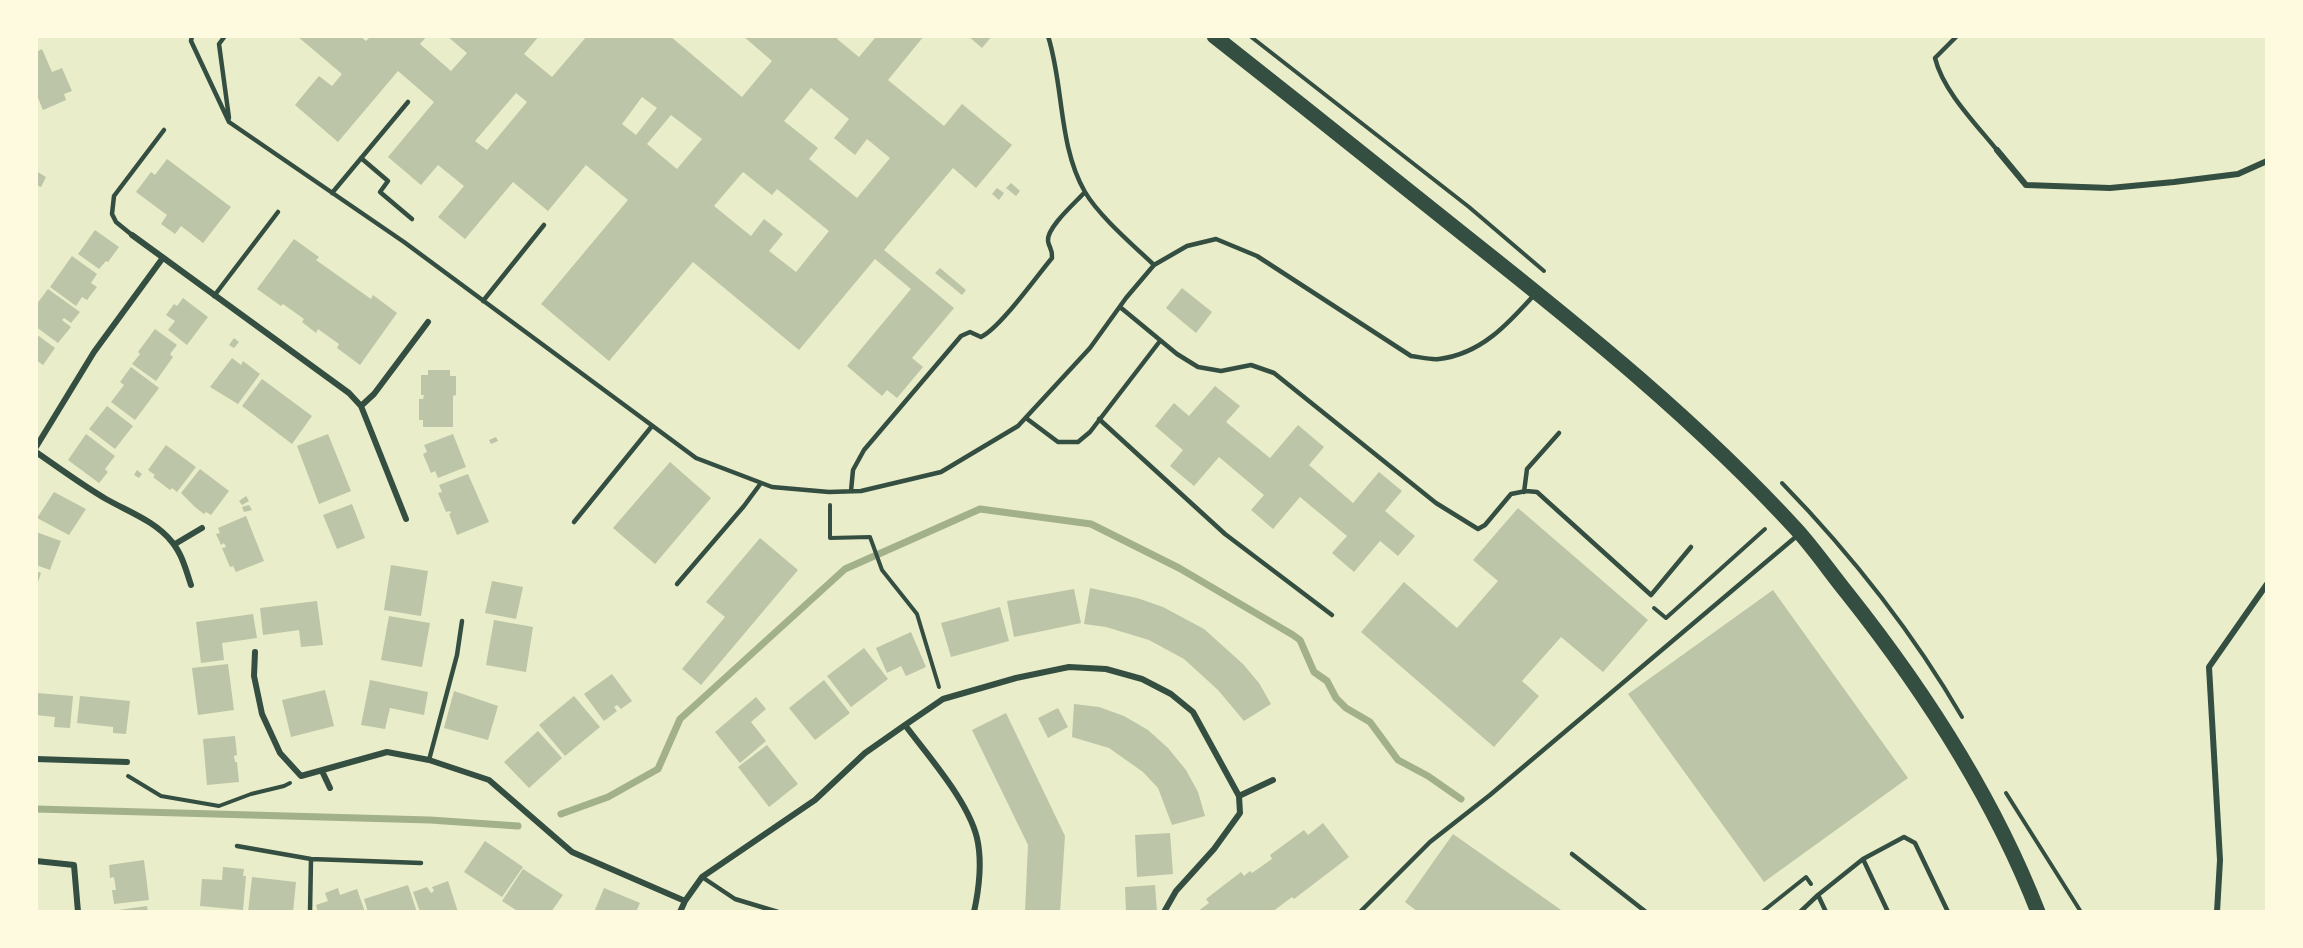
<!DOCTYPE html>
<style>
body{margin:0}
#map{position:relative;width:2303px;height:948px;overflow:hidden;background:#e9edc9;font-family:Helvetica,sans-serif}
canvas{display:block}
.frame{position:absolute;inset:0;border:38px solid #fefae0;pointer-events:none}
</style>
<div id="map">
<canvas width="2303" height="948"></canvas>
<div class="frame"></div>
</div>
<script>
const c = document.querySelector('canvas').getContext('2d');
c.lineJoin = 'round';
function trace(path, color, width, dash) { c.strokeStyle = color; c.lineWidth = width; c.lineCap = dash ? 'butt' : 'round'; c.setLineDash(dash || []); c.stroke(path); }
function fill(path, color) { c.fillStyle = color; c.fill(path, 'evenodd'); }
trace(new Path2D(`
 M36,809L430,820L518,826
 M561,814L608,797L658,769L680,719L845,569L980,509L1091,524L1179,568L1293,635L1300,640L1314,672L1327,681L1336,698L1346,708L1370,722L1398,760L1428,776L1461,799`), '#a3b18a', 7);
fill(new Path2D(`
 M297,36H360L366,41L371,36H427L420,44L451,71L467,53L447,36H539L524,54L552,77L587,36H670L742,97L772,61L743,36H840L837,39L859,57L875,38L873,36H924L888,80L944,126L962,104L1012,145L976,188L953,168L884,250L954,308L912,358L923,367L897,398L887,390L882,396L847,366L911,289L875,259L799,350L693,262L609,361L541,304L628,200L586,165L548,211L513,182L465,239L438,217L464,186L438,165L421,185L388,157L434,102L398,71L338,142L295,105L319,76L332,86L342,74ZM811,88L849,119L834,138L855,155L867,139L890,158L857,198L809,159L818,148L784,121ZM516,93L527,102L487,150L475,141ZM642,97L657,108L636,135L622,124ZM671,115L702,139L677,169L647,144ZM743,172L772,195L777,189L829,231L796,272L769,251L783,234L764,219L751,236L714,206Z
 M968,36H992L982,48Z
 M42,49L52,72L62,68L72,91L64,94L66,100L43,110L36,93V52Z
 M167,159L231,207L203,243L181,226L175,234L161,224L167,215L136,192L151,172L155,175Z
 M36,171L46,177L41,187L36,185Z
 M1011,183L1020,191L1016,196L1006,188Z
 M997,188L1004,193L999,200L992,194Z
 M95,230L119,247L108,262L106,261L99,269L78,254Z
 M294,239L319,257L316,260L371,299L373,295L397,313L360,365L337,348L339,344L318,329L316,333L302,322L304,319L283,304L281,306L257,289Z
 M72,256L97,274L91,283L97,287L87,300L82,297L76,306L50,287Z
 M940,268L966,290L962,295L935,273Z
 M1182,288L1212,312L1196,333L1166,308Z
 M48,289L80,312L71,323L64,318L62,320L71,327L58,343L36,327V305Z
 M183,298L208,317L187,345L168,330L175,321L166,315L174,304L177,306Z
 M155,329L177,345L170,354L173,357L156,381L132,364L140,354L138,352Z
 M36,334L55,348L43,365L36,360Z
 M234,338L239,342L234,348L229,345Z
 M232,358L241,365L243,361L260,374L238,404L210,387Z
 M131,367L159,388L135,420L111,402L124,385L120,382Z
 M428,370H450V376H456V395L453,396V427H423V420H419V399H423L424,395H421V375H428Z
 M262,379L312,416L292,444L242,406Z
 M1215,386L1240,406L1226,422L1270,458L1298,425L1324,447L1309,465L1353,503L1379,472L1402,491L1385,511L1415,536L1398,556L1380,541L1354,572L1332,553L1347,536L1300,497L1273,529L1251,510L1264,495L1219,457L1194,486L1170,466L1183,450L1155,426L1174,403L1189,416Z
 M107,406L133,426L115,449L89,429Z
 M86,434L115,456L105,469L108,472L99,483L68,460Z
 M328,434L351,491L319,504L297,446Z
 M453,434L466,467L438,478L435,471L431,473L423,454L427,452L424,445Z
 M496,437L498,441L491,444L489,440Z
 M166,445L196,467L177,492L172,488L170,490L153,477L155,475L148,470Z
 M670,462L711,498L655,564L613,528Z
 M200,469L229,491L211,515L206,512L204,514L195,507L181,493Z
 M137,470L142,474L139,478L134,475Z
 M468,474L489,522L457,535L449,514L451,513L450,511L446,512L438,493L442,492L439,485Z
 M54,492L86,509L69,535L37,518Z
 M246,496L249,501L242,505L239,501Z
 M352,504L365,538L337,549L323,515Z
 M249,505L252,510L244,512L242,507Z
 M1518,508L1648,620L1603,672L1561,637L1522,681L1539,696L1494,747L1361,632L1404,582L1457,628L1498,581L1473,560Z
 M246,516L264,561L236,572L233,566L230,567L222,548L226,547L224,543L221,545L216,534L220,533L218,528Z
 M36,532L61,541L50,570L36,565Z
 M760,538L798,570L701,685L682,669L725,617L706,602Z
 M391,565L428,571L421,616L384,610Z
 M36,571L41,573L36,588Z
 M492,581L523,587L516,619L485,613Z
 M1090,588L1137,598L1163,607L1204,629L1243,664L1259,683L1271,704L1244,721L1218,690L1184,659L1149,640L1106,627L1084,624Z
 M1074,589L1081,623L1014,637L1007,601Z
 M1773,590L1908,778L1764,882L1628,694Z
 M317,601L323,645L301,647L299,630L263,635L260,608Z
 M1000,607L1009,641L951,657L941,623Z
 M253,614L257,638L222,643L224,660L201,663L196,622Z
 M389,616L430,623L422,667L381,660Z
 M494,620L533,627L526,672L486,665Z
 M911,632L926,667L906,676L901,666L887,673L876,648Z
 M864,648L888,679L851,707L827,676Z
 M228,664L234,710L198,715L192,668Z
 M612,674L632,701L621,709L617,705L614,707L617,711L604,721L584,694Z
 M370,680L428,692L424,715L390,708L385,729L361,725Z
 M824,680L850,713L815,740L789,708Z
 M325,690L334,726L291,737L282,700Z
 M454,691L498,706L488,740L444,728Z
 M37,693L73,696L70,728L54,727L55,717L36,715Z
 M80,696L130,701L126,734L113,733V727L77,723Z
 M574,696L600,727L565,756L539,725Z
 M756,697L766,709L751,722L766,741L740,763L715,732Z
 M1074,704L1099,707L1124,716L1148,730L1168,748L1186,770L1198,792L1205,816L1172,825L1158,788L1143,772L1109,748L1072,737Z
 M1058,708L1068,727L1048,738L1038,718Z
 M1006,713L1065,836L1060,912H1025L1028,845L972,730Z
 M538,731L562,758L529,788L504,762Z
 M235,736L237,755L234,756L235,762H237L239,782L207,785L203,739Z
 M767,745L798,784L769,807L738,767Z
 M1323,823L1349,857L1294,899L1292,897L1272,912H1197L1209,903L1206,899L1241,872L1244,876L1250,871L1252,873L1272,859L1270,855L1304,830L1308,835Z
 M1170,833L1173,874L1137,877L1135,835Z
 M1453,834L1564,912H1418L1405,902Z
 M485,841L523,867L502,897L464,872Z
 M144,860L149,900L114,904L112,890H116L114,877L110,878L109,865Z
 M223,867L244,869L243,876H246L243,910L200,906L202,879L222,880Z
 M523,869L563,895L551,912H519L502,901Z
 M252,877L296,882L293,912H248Z
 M448,881L458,912H420L413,892L427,887L431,893L434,891L432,887Z
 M408,885L417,912H368L364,899Z
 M1155,885L1157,912H1126L1125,887Z
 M338,888L340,895L357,889L365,912H318L316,905L328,901L325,893Z
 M604,888L640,903L636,912H594Z
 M147,906L148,912H118V910Z`), '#bcc5a7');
trace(new Path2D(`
 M1250,36L1469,207L1544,271
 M1782,483C1851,554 1912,631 1962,717
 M830,505V538L870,537L882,570L917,614L939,687
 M1654,608L1666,618L1765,529
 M128,776L161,796L219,806L251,794L284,786L290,783
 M2006,793L2081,912
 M1762,912L1806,877L1811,884`), '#344e41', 4);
trace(new Path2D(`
 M192,36L191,41L229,122L404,242L696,458L772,487L829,492L861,491L941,472L1018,426L1090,348L1126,298L1154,265L1187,246L1216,239L1257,256L1411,356C1420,357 1430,360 1439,359C1481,354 1508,324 1535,294
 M225,36L219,44L229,118
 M1048,36C1064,86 1058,145 1085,192C1099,216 1133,245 1154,265
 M1957,36L1935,58C1943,91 1976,124 1997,150
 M361,158L388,181L380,192L412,219
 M332,193L408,102
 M132,235L116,222L112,214L114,196L164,130
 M214,296L278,212
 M483,301L544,225
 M1120,307L1177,354L1198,367L1221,371L1251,365L1274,373L1436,503L1478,529L1485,525L1511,494L1526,491L1537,492L1651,595L1691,547
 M1026,418L1058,442H1078L1090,432L1160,341
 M1099,419L1225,534L1332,615
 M851,491L853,470L864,450L961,336L970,332L981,337C1000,328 1036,277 1052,258C1053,249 1049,248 1048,241C1046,228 1076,202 1085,192
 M1524,492L1527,469L1559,433
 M574,522L652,426
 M677,584L744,506L761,483
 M429,760L457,655L462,621
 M237,846L311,859L421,863
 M1572,854L1646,912
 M702,877L735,899L778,912
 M1818,895L1863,859
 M310,912L311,859
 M1360,912L1430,842L1490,795L1798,535
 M1800,912L1818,895L1826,912
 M1888,912L1863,859L1904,837L1915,843L1948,912`), '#344e41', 4.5);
trace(new Path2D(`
 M1997,150L2026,185L2110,188L2174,182L2238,174L2267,161
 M132,235L349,393L361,406L406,519
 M361,406L374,394L428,322
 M36,447L94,352L162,259
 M36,452C59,468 82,485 106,499C129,512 155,521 172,542C182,554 186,570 191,585
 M175,544L202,528
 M255,652L254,676L262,714L280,753L301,776L387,752L429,760L489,780L572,852L685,901
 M905,725L943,699L1016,678L1069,667L1106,669L1142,679L1171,694L1193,712L1239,796L1240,813L1214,849L1176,891L1164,912
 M36,759L127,762
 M322,771L330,788
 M1239,796L1273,780
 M36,861L74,865L78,912
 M680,912L685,901L702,877L815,800L865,753L905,725C928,756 972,805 978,843C982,866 979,889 974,912
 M2217,912L2220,860L2209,667L2267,584`), '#344e41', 6);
trace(new Path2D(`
 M1214,36C1299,103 1383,170 1468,238C1583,329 1698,422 1797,530C1815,550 1830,572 1847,593C1924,690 1993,796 2038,912`), '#344e41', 15);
</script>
